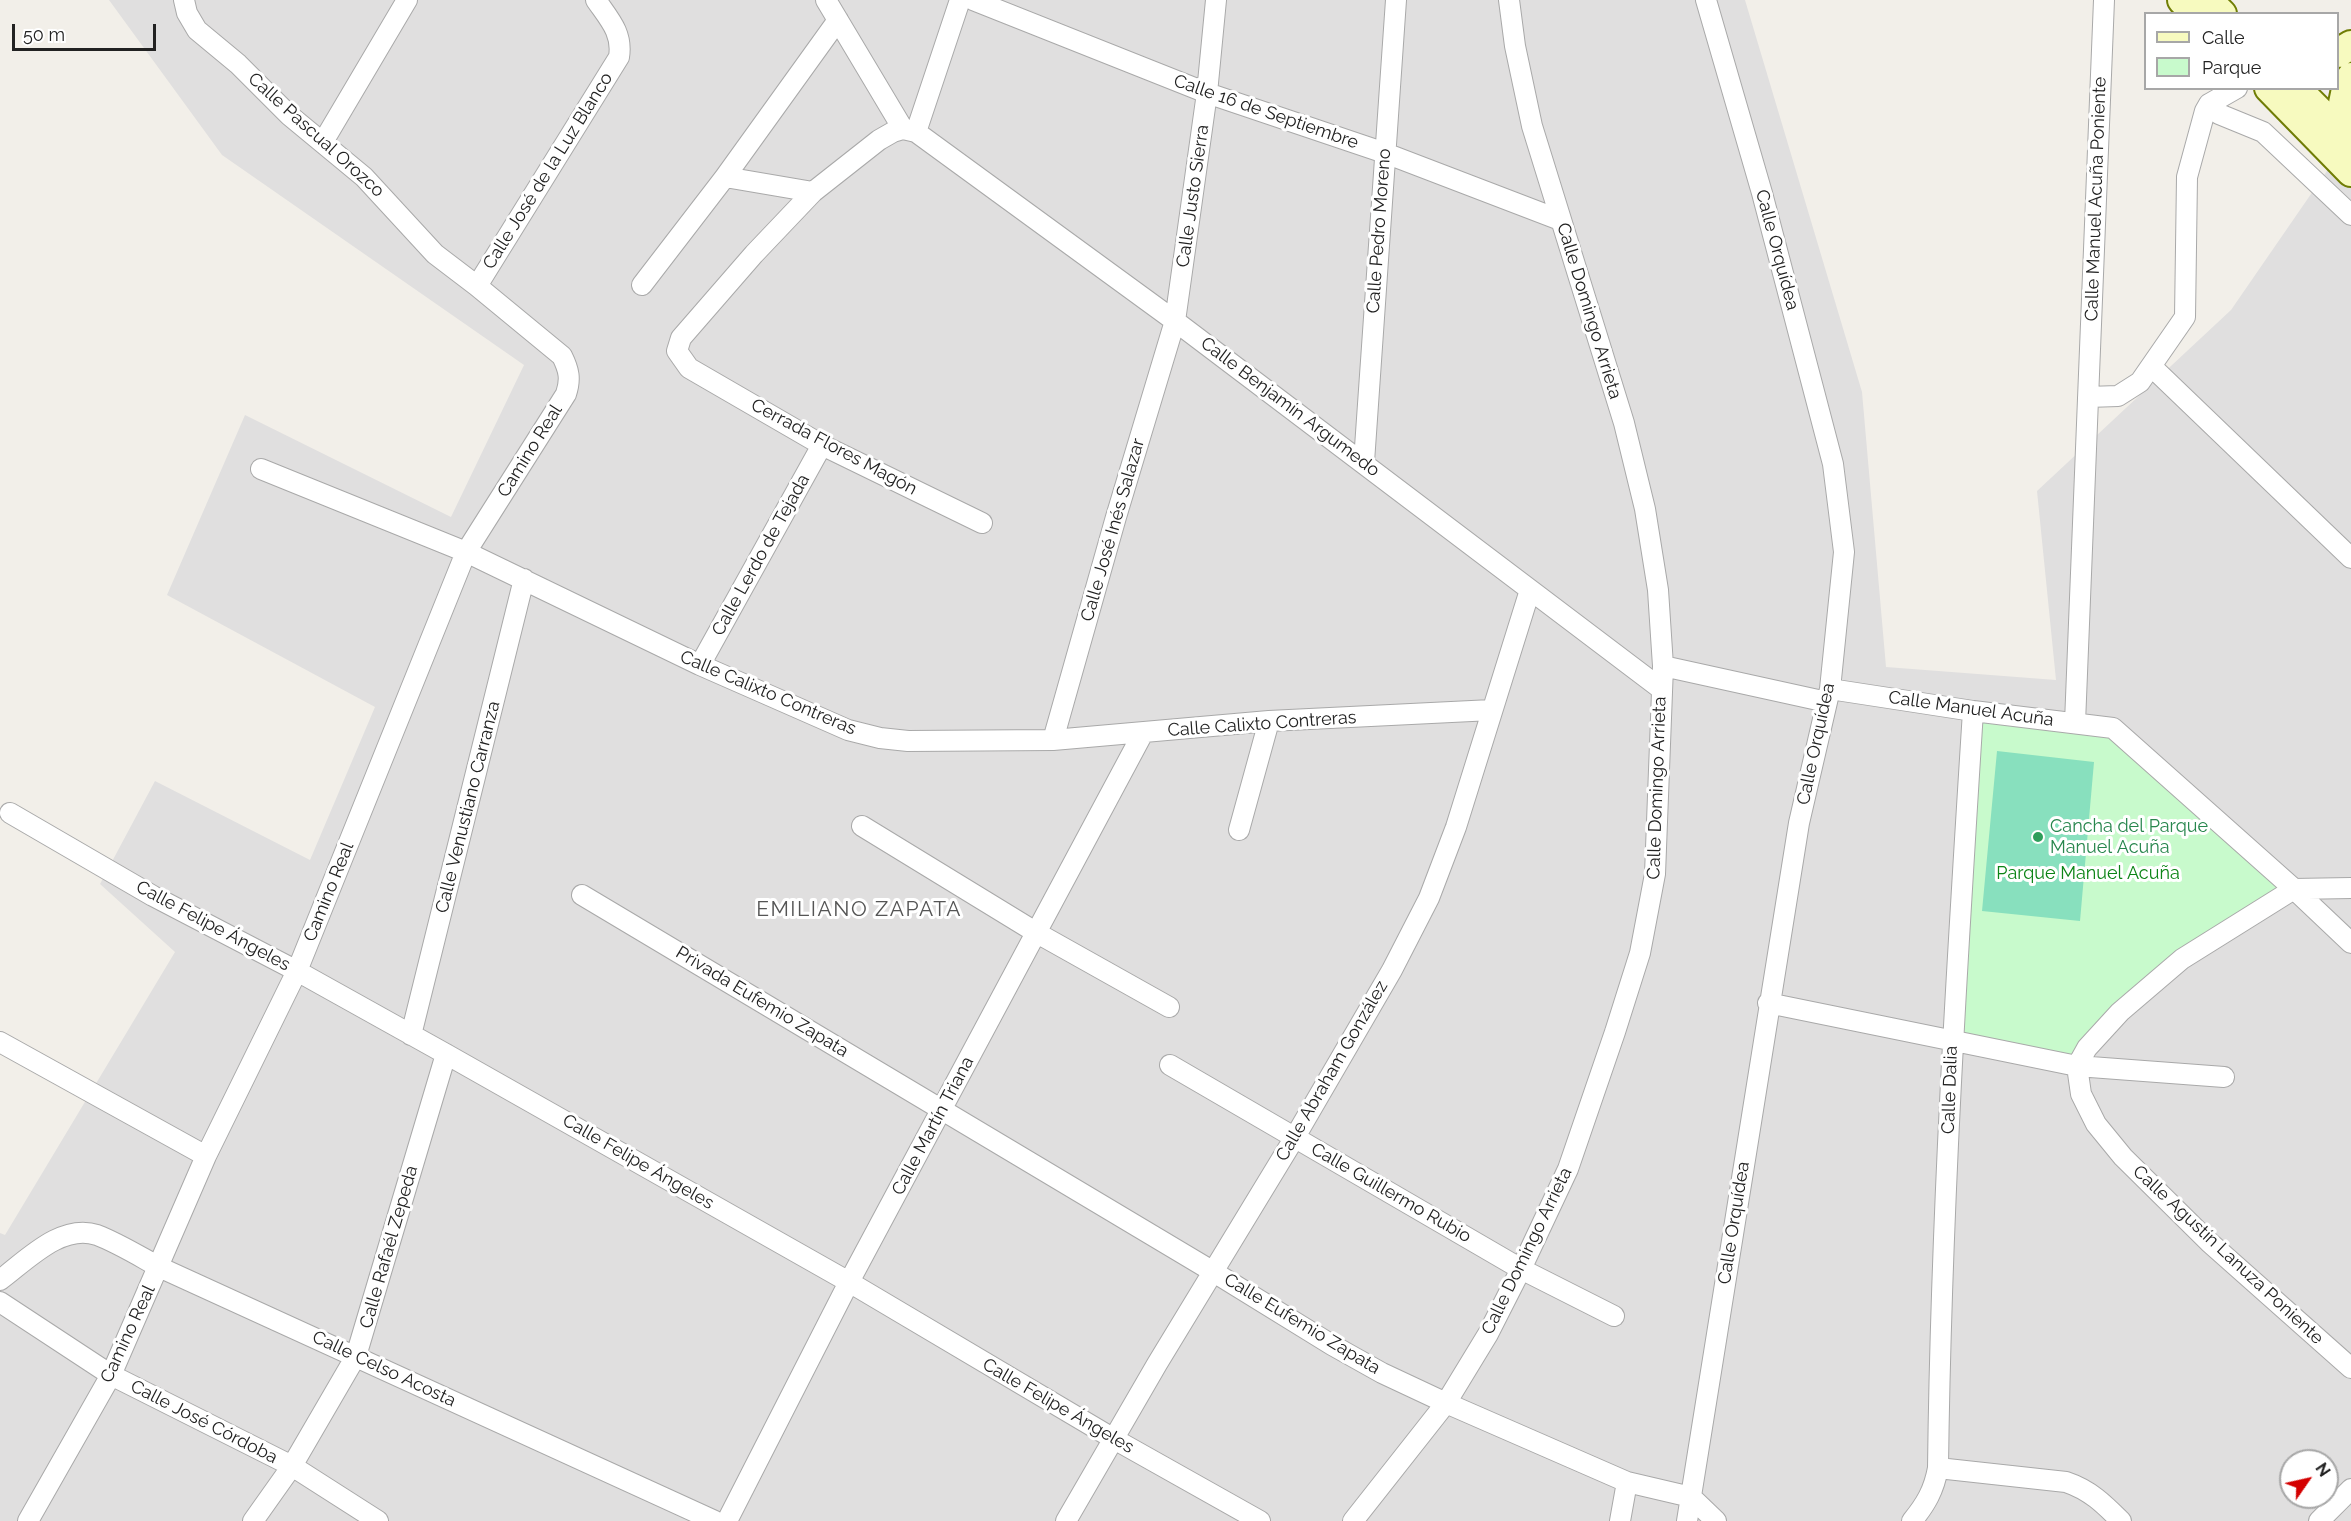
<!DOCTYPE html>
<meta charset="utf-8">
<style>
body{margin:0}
#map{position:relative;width:2351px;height:1521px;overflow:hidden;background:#f2efe9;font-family:Raleway,sans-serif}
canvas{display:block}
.legend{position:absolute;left:2144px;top:12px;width:195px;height:78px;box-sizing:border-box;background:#fff;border:2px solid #a7a7a7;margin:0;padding:8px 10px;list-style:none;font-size:18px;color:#222}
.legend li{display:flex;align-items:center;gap:12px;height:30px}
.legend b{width:30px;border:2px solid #a7a7a7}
.north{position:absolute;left:2279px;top:1449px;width:60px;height:60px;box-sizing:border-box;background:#fff;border:2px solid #a7a7a7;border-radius:50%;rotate:56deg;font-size:16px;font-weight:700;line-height:24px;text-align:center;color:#222}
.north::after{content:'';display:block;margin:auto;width:21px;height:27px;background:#d40000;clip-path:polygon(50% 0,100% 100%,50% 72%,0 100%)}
.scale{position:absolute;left:12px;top:24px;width:144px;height:27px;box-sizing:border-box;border:3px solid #222;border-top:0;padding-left:8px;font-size:18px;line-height:21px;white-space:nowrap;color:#222;-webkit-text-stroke:4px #fff;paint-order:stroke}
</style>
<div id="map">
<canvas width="2351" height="1521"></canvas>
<ul class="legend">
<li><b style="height:8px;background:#f7fabf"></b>Calle</li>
<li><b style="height:16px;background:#c8facc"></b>Parque</li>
</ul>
<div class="north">N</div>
<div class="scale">50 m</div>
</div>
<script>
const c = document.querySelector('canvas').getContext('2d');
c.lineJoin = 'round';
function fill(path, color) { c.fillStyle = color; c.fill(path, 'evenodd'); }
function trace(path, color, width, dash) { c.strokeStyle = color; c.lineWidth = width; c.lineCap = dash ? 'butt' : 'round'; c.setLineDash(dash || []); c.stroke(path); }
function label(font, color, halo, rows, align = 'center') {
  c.font = font + ' Raleway,sans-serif'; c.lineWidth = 6; c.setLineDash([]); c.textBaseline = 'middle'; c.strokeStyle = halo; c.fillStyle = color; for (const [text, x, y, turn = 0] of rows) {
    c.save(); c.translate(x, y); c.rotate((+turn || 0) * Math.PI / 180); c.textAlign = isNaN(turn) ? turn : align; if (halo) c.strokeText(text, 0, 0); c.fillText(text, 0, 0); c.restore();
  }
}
fill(new Path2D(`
 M109,0H1745L1862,392L1886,667L2056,680L2037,491L2231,310L2351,136V1521H0V1233L5,1235L175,952L100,884L155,781L310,860L375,707L167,595L245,415L451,517L524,365L222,155ZM2291,1461H2327V1497H2291Z`), '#e0dfdf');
fill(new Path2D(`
 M1979,719L2110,733L2282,888L2075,1055L1958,1035Z`), '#c8facc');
fill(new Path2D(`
 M1997,751L2094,762L2080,921L1982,911Z`), '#88e0be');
const minor = new Path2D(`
 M826,0L903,129
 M973,0L1207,93L1385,153L1560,220
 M2209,104L2219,114L2263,132L2351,215
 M916,132L960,0
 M323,142L407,0
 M725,177L838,20
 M642,285L725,177L813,192
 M477,286L619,57C623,33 609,19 596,0
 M2151,366L2351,558
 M2088,397L2118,396L2140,382L2185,317L2187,177L2205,111L2209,104L2237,88
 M1364,462L1396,0
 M261,469L466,552L700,665L848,730L880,738L908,741L1053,740L1269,721L1492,710
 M982,523L822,445L689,368L677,351L681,338L754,254L813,192L879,140L893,132L903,129L916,132L1175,321L1660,688
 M700,665L822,445
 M1663,666L1827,702
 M1830,689L1973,711L2113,728L2294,889L2351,943
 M2075,723L2104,0
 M1053,740L1116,517L1175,321L1207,93L1216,0
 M10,813L153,896L297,971L446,1054L849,1282L1114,1439L1260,1521
 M862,826L1037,933L1169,1007
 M1239,830L1269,721
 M582,895L1212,1271L1332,1345L1382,1373L1446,1403L1627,1482L1691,1497L1716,1521
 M1768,1003L2077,1066L2224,1077
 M411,1035L524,579
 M0,1042L206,1156
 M1170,1065L1521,1269L1614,1316
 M2077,1066L2081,1094L2096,1124L2123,1157L2209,1242L2351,1368
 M2077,1066L2087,1048L2120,1012L2182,959L2294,889L2351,888
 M0,1280C26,1261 61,1223 97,1235C118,1243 139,1256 159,1267L715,1521
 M0,1302L111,1375L292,1466L378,1521
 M1938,1468C1941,1216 1957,964 1973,711
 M28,1521L111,1375L206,1156L297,971L466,552L566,394C571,379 569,370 562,356L477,286L435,254L364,177L289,115L238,64L197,30L187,13L184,0
 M253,1521L292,1466L356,1356L446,1054
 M727,1521L849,1282L1143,733
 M1066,1521L1157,1364L1295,1137L1392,970L1429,898L1456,827L1530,590
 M1353,1521L1446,1403L1488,1334L1521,1269L1568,1169L1615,1032L1640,953L1655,874L1663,666L1658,590L1645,509L1624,423L1532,126L1515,46L1509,0
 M1620,1521L1627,1482
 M1687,1521L1799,823L1830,689L1844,552L1833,464L1762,193L1706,0
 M1912,1521C1926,1504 1934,1490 1938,1468L2066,1482C2090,1490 2104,1504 2121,1521
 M2319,1521L2351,1489`);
const secondary = new Path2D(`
 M2182,0L2195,14
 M2208,0L2222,14
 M2338,53L2351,45
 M2351,77C2341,99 2339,118 2351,140
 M2269,88L2351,172
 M2296,88L2351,143`);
trace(minor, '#a9a9a9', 22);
trace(secondary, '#707d05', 32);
trace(minor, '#fff', 20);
trace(secondary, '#f7fabf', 28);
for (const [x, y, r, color] of [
 [2038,837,6,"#2e9e5b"]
]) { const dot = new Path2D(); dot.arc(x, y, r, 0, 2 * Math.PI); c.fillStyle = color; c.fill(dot); trace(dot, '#fff', 2); }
label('18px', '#222', '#fff', [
 ["Calle 16 de Septiembre",1266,112,19],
 ["Calle Pascual Orozco",316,135,42],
 ["Calle José de la Luz Blanco",548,171,-58],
 ["Calle Justo Sierra",1193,196,-82],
 ["Calle Manuel Acuña Poniente",2096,199,-88],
 ["Calle Pedro Moreno",1379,231,-86],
 ["Calle Orquídea",1777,250,75],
 ["Calle Domingo Arrieta",1589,311,73],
 ["Calle Benjamín Argumedo",1290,407,37],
 ["Cerrada Flores Magón",834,447,28],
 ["Camino Real",530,451,-58],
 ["Calle José Inés Salazar",1113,530,-74],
 ["Calle Lerdo de Tejada",761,555,-61],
 ["Calle Calixto Contreras",768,693,23],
 ["Calle Manuel Acuña",1971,709,8],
 ["Calle Calixto Contreras",1262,724,-4],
 ["Calle Orquídea",1816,744,-78],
 ["Calle Domingo Arrieta",1657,788,-88],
 ["Calle Venustiano Carranza",468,807,-76],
 ["Camino Real",329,892,-68],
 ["Calle Felipe Ángeles",213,926,28],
 ["Privada Eufemio Zapata",762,1002,31],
 ["Calle Abraham González",1332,1071,-60],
 ["Calle Dalia",1950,1090,-88],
 ["Calle Martín Triana",933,1126,-62],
 ["Calle Felipe Ángeles",638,1162,30],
 ["Calle Guillermo Rubio",1391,1193,30],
 ["Calle Orquídea",1734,1223,-81],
 ["Calle Rafaél Zepeda",389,1247,-74],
 ["Calle Domingo Arrieta",1527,1251,-64],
 ["Calle Agustín Lanuza Poniente",2228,1255,43],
 ["Calle Eufemio Zapata",1302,1324,31],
 ["Camino Real",128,1334,-65],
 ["Calle Celso Acosta",384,1369,25],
 ["Calle Felipe Ángeles",1058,1406,30],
 ["Calle José Córdoba",204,1422,27]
]);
label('18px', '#27864d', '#fff', [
 ["Cancha del Parque",2050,827],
 ["Manuel Acuña",2050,848]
], 'left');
label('18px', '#0c8416', '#fff', [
 ["Parque Manuel Acuña",2088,874]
]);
c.letterSpacing = '1.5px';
label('21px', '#555', '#fff', [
 ["EMILIANO ZAPATA",859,910]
]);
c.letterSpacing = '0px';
</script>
